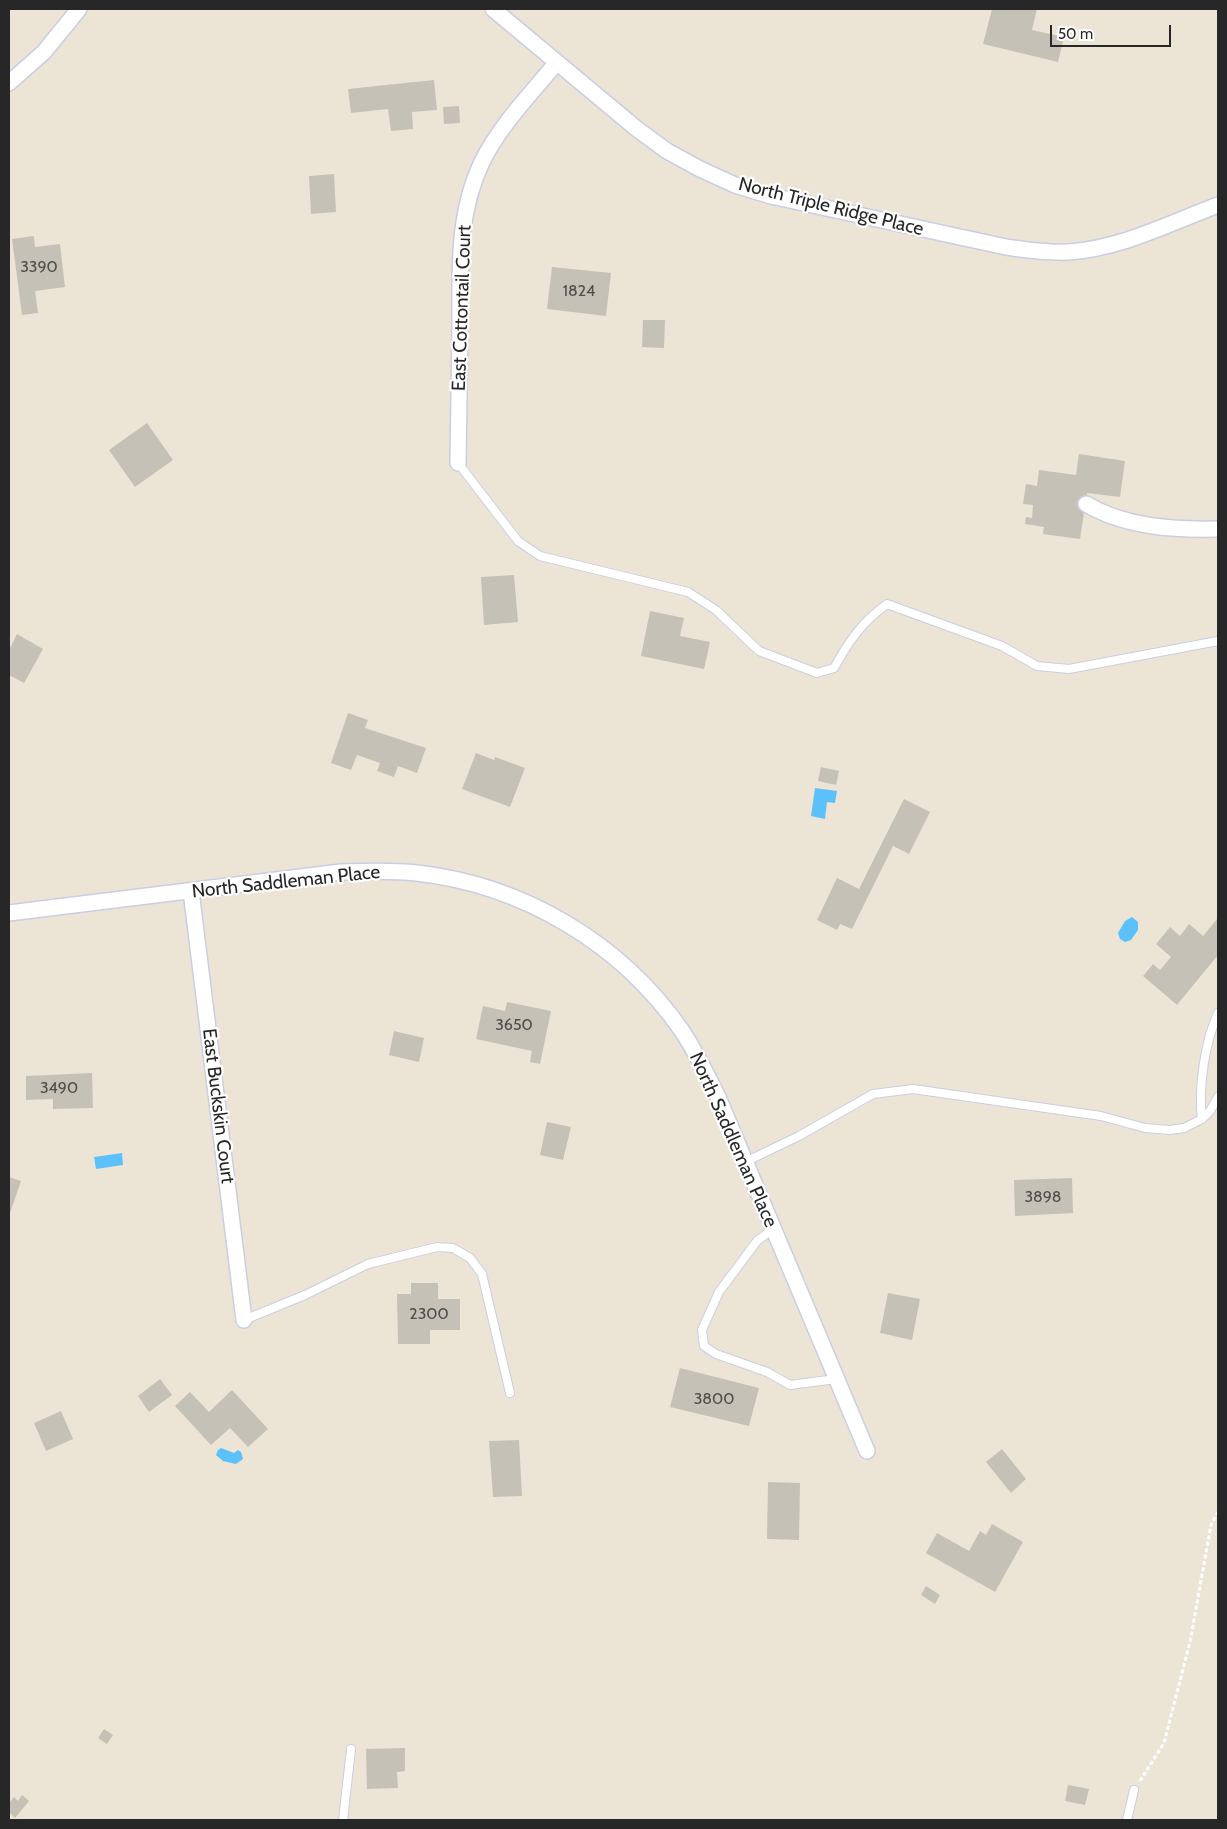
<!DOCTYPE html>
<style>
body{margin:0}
#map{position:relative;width:1227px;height:1829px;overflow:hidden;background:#ece5d6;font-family:Cabin,sans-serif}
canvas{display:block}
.frame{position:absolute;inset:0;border:10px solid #272727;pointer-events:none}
.scale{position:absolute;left:1050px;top:25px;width:121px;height:22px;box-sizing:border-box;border:2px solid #272727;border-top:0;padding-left:6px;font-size:15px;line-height:18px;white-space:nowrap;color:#272727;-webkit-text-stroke:4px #fff;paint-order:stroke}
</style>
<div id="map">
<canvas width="1227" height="1829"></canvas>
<div class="frame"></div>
<div class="scale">50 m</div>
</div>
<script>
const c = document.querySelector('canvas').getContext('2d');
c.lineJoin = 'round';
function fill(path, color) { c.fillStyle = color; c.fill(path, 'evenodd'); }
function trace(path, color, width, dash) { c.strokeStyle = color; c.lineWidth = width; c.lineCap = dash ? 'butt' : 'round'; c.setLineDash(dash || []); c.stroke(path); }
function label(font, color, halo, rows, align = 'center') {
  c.font = font + ' Cabin,sans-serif'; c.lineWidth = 4.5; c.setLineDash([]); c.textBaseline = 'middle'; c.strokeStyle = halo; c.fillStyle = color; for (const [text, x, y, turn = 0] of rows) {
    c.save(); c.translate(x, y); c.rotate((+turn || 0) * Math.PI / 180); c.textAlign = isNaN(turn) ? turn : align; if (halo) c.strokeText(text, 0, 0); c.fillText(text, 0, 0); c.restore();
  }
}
fill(new Path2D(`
 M815,788L837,791L835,803L827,802L825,819L811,816Z
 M1132,917L1138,922V930L1131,940L1125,942L1120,939L1118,933L1125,921Z
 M122,1153L123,1165L96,1169L94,1157Z
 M221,1448L234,1453L238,1450L241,1452L243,1459L236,1464L223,1461L216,1455L218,1450Z`), '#5cc1fb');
fill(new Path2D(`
 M992,9H1037L1032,30L1064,37L1058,62L983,44Z
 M434,80L437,110L412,112L413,129L391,131L388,109L351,113L348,89Z
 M459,106L460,123L444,124L443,107Z
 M334,174L336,212L311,214L309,176Z
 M34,236L35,247L60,244L65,287L35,291L38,313L22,315L12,239Z
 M552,267L611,273L606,316L547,309Z
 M643,320H665L664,348L642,347Z
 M147,423L173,460L135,487L109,450Z
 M1079,454L1125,461L1120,497L1087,493L1080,539L1043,534L1044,527L1025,524L1026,517L1032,518L1033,505L1023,504L1026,484L1037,486L1039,470L1076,475Z
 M514,575L518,622L484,625L481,577Z
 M650,611L684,618L680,636L710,642L704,669L641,656Z
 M17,634L43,649L24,683L9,675V650Z
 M348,713L368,720L365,728L426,748L417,773L398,766L394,777L377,771L380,763L357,755L351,770L331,763Z
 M476,753L494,760L495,757L525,768L510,807L462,789Z
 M821,767L839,771L836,785L818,781Z
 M904,799L930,812L909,854L893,846L852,929L840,924L837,930L817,920L837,878L859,889Z
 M1217,919L1218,955L1177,1005L1143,976L1153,964L1160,970L1171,957L1156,944L1170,927L1180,936L1189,924L1203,936Z
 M507,1002L551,1011L540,1064L530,1062L532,1051L476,1039L483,1006L505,1011Z
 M394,1031L424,1038L419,1062L389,1055Z
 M92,1073L93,1108L53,1109V1099L26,1100V1076Z
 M547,1122L571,1127L563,1160L540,1155Z
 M9,1177L21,1181L9,1216Z
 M1072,1178L1073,1213L1015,1216L1014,1180Z
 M411,1283H438V1299H460V1330H430V1344H398L397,1294H411Z
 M888,1293L920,1299L912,1340L880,1333Z
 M680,1368L759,1388L749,1426L670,1407Z
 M160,1379L172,1395L149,1412L138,1396Z
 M232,1390L268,1429L248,1447L230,1428L211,1445L175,1406L190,1392L209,1412Z
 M61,1411L73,1439L46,1451L34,1423Z
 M519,1440L522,1496L493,1497L489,1441Z
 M1002,1449L1026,1479L1011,1493L986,1462Z
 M768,1482L800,1483L799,1540L767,1539Z
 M992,1524L1023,1542L995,1592L926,1553L937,1533L969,1551L980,1531L986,1535Z
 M926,1586L940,1595L935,1604L921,1595Z
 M104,1729L113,1735L107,1744L98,1738Z
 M405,1748V1771L397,1772L398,1788L367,1789L366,1749Z
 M1068,1785L1089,1789L1085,1805L1065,1801Z
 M22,1795L29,1801L15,1818L9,1812V1803L14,1797L18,1801Z`), '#c6c1b6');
const service = new Path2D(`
 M458,463L518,541L540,556L688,592L716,610L759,651L817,673L834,668C849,641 862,622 887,604L1002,646L1037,666L1069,669L1218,641
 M1202,1119C1198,1087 1205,1042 1218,1013
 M745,1162L799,1136L873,1094L913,1089L1101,1116L1145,1128L1170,1130L1184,1128L1202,1119L1210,1111L1218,1097
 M773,1229L757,1241L719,1292L702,1330L704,1346L716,1354L767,1372L790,1385L836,1379
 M244,1320L305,1295L368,1264L437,1247L453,1248L470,1258L482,1274L510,1393
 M343,1820L351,1749
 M1127,1820L1134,1790`);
const minor = new Path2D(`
 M493,9L637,129L667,151L700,169L735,185L771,196L1006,247C1027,250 1047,253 1068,252C1120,249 1170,223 1218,205
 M9,83L44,52L79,9
 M458,463C459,418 459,372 460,326C460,270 457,214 482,162C500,125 531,94 557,62
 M1086,504C1125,527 1173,530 1218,529
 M191,891L244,1320
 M9,913L341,872C366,871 391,870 417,873C523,885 621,943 682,1031C696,1052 707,1075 718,1097L867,1451`);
trace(service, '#cbcde2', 10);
trace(minor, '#cbcde2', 18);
trace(new Path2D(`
 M1140,1781L1164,1743L1190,1642L1211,1525L1218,1512`), '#fff', 3, [4, 2.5]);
trace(service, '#fff', 8);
trace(minor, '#fff', 15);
label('16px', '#4f4e4b', null, [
 ["3390",39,267],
 ["1824",579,291],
 ["3650",514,1025],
 ["3490",59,1088],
 ["3898",1043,1197],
 ["2300",429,1314],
 ["3800",714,1399]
]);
label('19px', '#272727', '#fff', [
 ["North Triple Ridge Place",831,207,14],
 ["East Cottontail Court",462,308,-88],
 ["North Saddleman Place",286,882,-6],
 ["East Buckskin Court",218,1106,83],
 ["North Saddleman Place",733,1140,66]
]);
</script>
